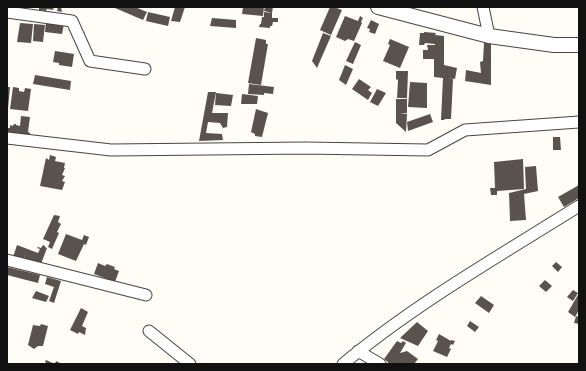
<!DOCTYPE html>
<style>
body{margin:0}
#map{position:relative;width:586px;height:371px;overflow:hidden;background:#fffdf5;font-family:"Libre Baskerville",serif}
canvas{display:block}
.frame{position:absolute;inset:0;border:8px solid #111;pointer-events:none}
</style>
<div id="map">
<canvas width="586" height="371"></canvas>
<div class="frame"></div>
</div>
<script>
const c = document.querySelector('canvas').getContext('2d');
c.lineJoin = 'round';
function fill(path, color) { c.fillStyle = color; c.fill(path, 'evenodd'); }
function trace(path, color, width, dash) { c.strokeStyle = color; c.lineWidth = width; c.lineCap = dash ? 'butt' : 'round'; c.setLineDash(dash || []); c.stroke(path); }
fill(new Path2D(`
 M39,7H54L53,10L47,9L46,11L39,10Z
 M58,7H61L62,12L57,11Z
 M115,7H135L147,12L143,20L115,8Z
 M175,7H185L180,22L171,21Z
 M243,7H264L263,16L242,14Z
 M265,7H273L272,13L264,11Z
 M330,7H334L342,10L331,35L320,30Z
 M148,12L170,17L168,26L146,21Z
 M264,12L272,13V18H278V22H273L272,26H270V28L259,27L260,24H261L262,17H264Z
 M345,16L358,21L360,16L363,18L361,22L362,23L354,41L348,39L345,41L336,37Z
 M212,18L236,20V28L210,26Z
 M371,20L379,24L375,34L369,32L370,29L367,28Z
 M46,22L64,24L62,34L45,32Z
 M20,23L33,24L31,43L17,42Z
 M34,24L45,25L43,42L33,41Z
 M424,32L436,33L435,35L444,36V65L457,68L455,79L447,78L453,79L451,119H445L444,120H441L443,78L434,77V59H423V50H428L427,45H435V44L425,43L424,45H419L420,33H424Z
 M323,33L331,36L317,68L312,61Z
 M256,38L266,40V44H268L261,85L248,83Z
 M390,39L409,47L400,68L383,61L390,45L388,44Z
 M355,42L361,45L353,64L346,61Z
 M484,43H491V85L465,81L466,70L481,73L480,62L483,61Z
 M55,51L74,54L72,67L59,65V63L53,62Z
 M345,65L353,69L346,85L339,80Z
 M396,71H408L407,98H397L398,80L396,79Z
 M35,75L71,81L70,90L33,84Z
 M359,79L371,87L368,90L372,93L368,100L352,89Z
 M410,82L427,83V108L408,107Z
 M249,84L274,87L273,94L264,93V95L248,94Z
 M7,87H10L8,109H7Z
 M13,87L19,88V91L24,92L25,88L31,89L28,111L10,109Z
 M377,89L386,93L378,106L370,102Z
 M208,92H216L212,113H228L227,127L223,128L220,123L208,122L206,133L222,134L223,140L199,141Z
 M216,93L233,95L231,106L215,105Z
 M242,94L258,96L257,104H241Z
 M396,99H407V113L400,114H407L406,132L396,123Z
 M256,109L268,113L262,137L255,136V134L251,132Z
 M430,114L433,122L408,131L407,122Z
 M21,116L30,117L28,132L30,133V136L7,133V128H10V125L13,126L14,124H16V125L20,126Z
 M553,137H560L561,150H553Z
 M50,155L56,157L55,161L65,163L64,168H65L62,175L65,176L62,181L65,182L62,190L40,186L46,158L49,160Z
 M523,159L524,189L497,191V195H491L490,188H495L494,162Z
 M536,166L538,191L524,194L526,220L510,221L509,193L526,189L525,167Z
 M579,185V198L564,207L558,197Z
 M54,215L60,216L58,222L61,224L57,232L59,233L52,249L48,247L50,242L43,239Z
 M66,234L82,240L84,235L89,237L86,245L84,244L76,261L58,254Z
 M17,245L38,253L40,249L37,248L38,247L41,248L43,245L45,246V247L47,248L41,264L31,260L30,262L24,260L26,253L24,259L13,257Z
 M556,262L562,267L558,272L552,266Z
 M98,263L105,266L107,264L115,267L114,269L119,271L115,282L94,274Z
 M7,267L40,275L38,283L7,275Z
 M47,277L61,281L54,303L49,301L54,287L45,284Z
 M545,280L552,286L546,292L539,286Z
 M573,290L578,293L573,301L567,297Z
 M36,291L49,296L46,302L32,298Z
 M579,293V310L575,317L568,312Z
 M481,296L494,305L489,313L475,303Z
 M81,308L88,312L82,326L86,328L85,335L79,332L78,334L70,330Z
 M576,316L579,317V324L574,323Z
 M470,321L479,327L475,332L467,326Z
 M417,322L428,331L418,346L400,338Z
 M41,324L48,326L43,346H38L34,349L28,345L33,325L40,326Z
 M439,334L451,341V340L455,341L453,345L451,344L449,348L451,349L447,357L433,351L438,341L436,340Z
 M397,341L401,343L403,341L406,343L400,353L407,351L418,359L414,364H390L384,359Z
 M46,360L55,364L56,361L62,364H48L45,362Z`), '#5a524d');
const minor = new Path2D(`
 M483,7L489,36
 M7,12L72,21L90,61L145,69
 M7,138L111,150L306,148L428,150L465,130L579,122
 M7,260L146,295
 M149,331L190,364
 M358,351L380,364
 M343,364C415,304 499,256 579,206`);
const tertiary = new Path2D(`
 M378,7L489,36L554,45H579`);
trace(minor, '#444', 13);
trace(tertiary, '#444', 16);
trace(minor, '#fff', 11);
trace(tertiary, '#fff', 14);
</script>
